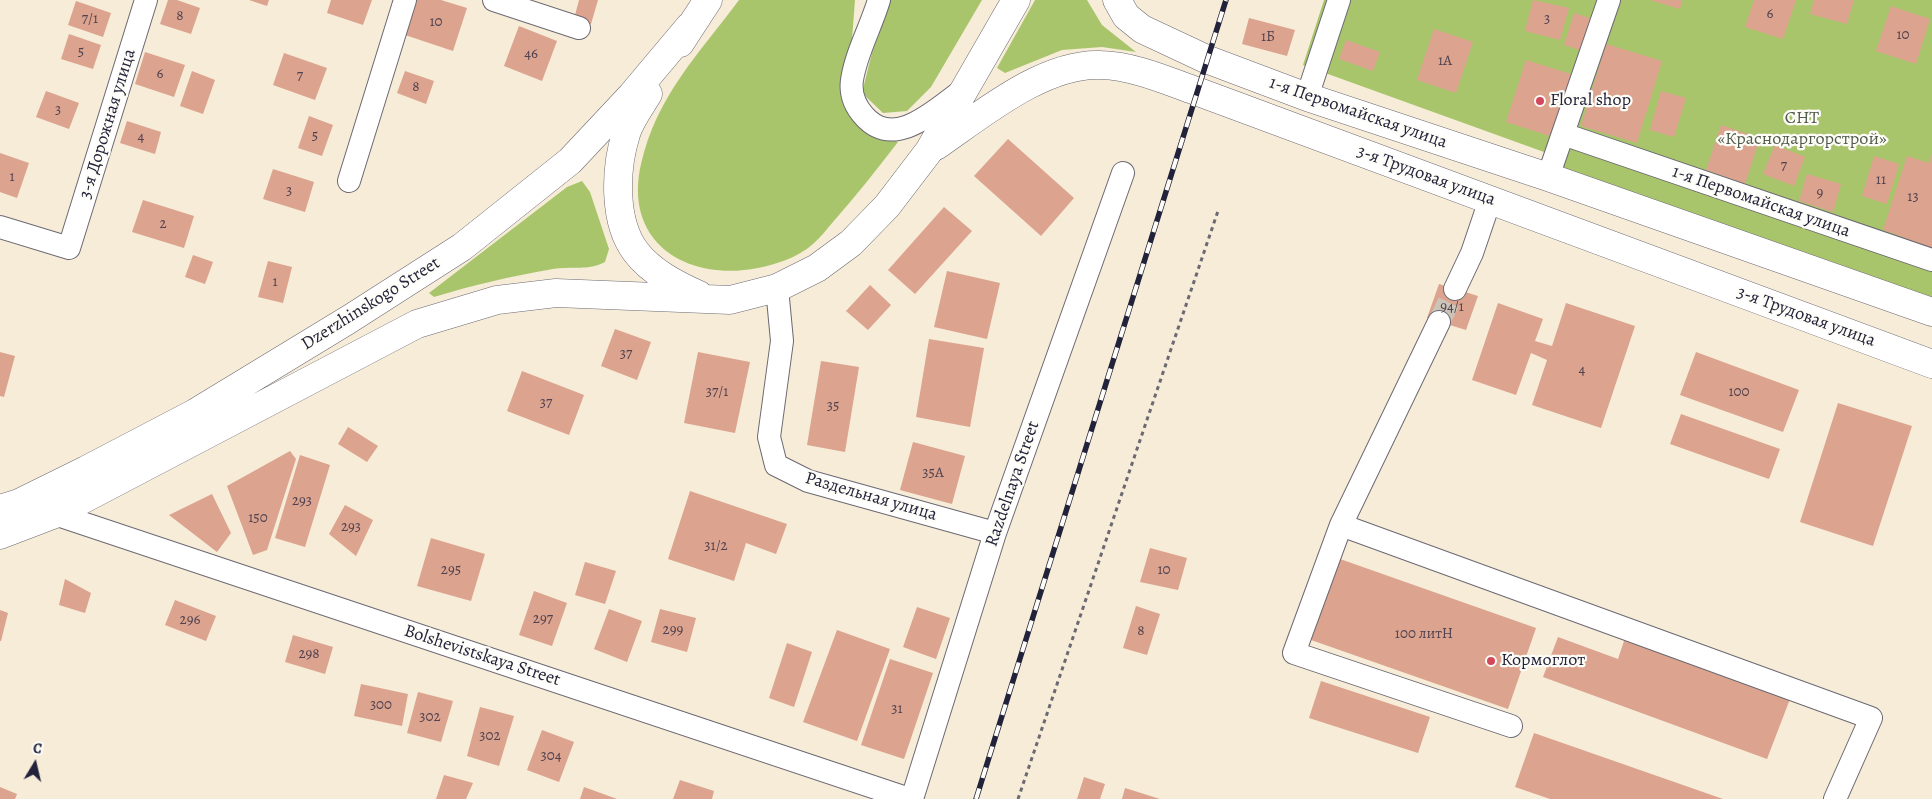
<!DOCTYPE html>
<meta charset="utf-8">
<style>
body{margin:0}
#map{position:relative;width:1932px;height:799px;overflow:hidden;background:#f6ecd8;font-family:Alegreya,serif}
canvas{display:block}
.north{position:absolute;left:10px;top:739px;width:50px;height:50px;-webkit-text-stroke:4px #fdfcf7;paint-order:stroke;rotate:9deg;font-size:14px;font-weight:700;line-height:20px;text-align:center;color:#22223b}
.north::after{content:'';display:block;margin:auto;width:18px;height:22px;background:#22223b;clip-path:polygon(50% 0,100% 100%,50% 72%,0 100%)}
</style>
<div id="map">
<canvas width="1932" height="799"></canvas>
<div class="north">С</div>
</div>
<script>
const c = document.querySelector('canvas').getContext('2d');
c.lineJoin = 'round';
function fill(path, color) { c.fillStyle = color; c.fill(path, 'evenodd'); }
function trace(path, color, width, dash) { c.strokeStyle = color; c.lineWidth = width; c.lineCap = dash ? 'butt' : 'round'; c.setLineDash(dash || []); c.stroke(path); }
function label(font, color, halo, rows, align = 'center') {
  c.font = font + ' Alegreya,serif'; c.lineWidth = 4.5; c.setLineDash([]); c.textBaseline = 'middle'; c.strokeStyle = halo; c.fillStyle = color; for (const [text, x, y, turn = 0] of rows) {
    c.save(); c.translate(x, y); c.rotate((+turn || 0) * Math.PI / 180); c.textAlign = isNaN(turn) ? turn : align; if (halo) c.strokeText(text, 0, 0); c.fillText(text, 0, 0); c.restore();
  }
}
fill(new Path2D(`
 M739,0H855L852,39L870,131L898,142C877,169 856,196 833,222C827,229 820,238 813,244C797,258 777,264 758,268C687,282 623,243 641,164C657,95 699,54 739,0Z
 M885,0H982L931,87L907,111L883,113L862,93Z
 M1035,0H1087L1102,25L1136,52L1102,47L1062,50L1005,73L997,68Z
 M1324,0H1932V313L1548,177L1555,156L1303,65Z
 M582,181L590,192L609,249L605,262C588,271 572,266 553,269C512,276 473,285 434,297L429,293L567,187Z`), '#a9c56c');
fill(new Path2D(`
 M168,0H177L200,8L191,34L160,24Z
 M249,0H269L267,6Z
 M331,0H372L363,25L327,13Z
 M417,0H441L467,8L453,51L405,35Z
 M579,0H598L591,24L574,19Z
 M1533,0L1569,8L1560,40L1525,31Z
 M1650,0H1682L1680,9Z
 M1754,0H1796L1783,39L1745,27Z
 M1814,0H1854L1847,24L1810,14Z
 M76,1L111,13L103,37L68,25Z
 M1891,6L1930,19L1916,64L1876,51Z
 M1574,13L1593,19L1583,51L1564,45Z
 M1249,18L1295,30L1287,56L1242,44Z
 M519,26L557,41L542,81L504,66Z
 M1434,29L1473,42L1456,93L1417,80Z
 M69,34L101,45L93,69L61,59Z
 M1346,40L1380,52L1373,71L1339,59Z
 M1606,44L1662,61L1637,143L1581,126Z
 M145,52L185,65L174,97L135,84Z
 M284,53L327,68L315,100L273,85Z
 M1526,60L1574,75L1553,137L1506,122Z
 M192,71L215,80L203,114L180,106Z
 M405,71L434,81L426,104L397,93Z
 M46,91L79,103L69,129L36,117Z
 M1661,91L1686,98L1674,137L1650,130Z
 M309,116L333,125L322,156L298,148Z
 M127,121L161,132L155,154L120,143Z
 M1721,125L1760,138L1745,184L1706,170Z
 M1008,139L1074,198L1041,236L974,176Z
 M1775,145L1805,157L1794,186L1763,174Z
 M0,153L29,163L17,198L0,192Z
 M1932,153V250L1902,241L1903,237L1883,230L1907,156L1929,163Z
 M1874,156L1899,164L1887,204L1862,196Z
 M273,169L314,182L305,212L263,199Z
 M1807,174L1841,184L1833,212L1799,201Z
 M143,200L194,216L184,248L132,232Z
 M944,207L972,231L915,294L888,270Z
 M193,255L213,262L205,284L185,277Z
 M268,261L292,267L283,303L258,297Z
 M947,271L1000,283L987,339L934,327Z
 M1439,284L1478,296L1466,330L1427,318Z
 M870,285L891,305L868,330L846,311Z
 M1498,303L1543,319L1535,341L1552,346L1566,303L1635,326L1601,428L1532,405L1547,360L1531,353L1516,395L1472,380Z
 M615,329L651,342L637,380L601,366Z
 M929,339L984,348L970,427L916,417Z
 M0,352L15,356L4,397L0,396Z
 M698,352L750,362L735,433L684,423Z
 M1696,352L1799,390L1783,432L1680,395Z
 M821,361L859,367L845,452L807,445Z
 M522,371L584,395L569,435L507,411Z
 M1838,403L1912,426L1873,546L1800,522Z
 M1681,414L1780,449L1769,479L1670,444Z
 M348,427L378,446L367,462L338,444Z
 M913,442L965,456L952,504L900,490Z
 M290,451L296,459L267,550L253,555L227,486Z
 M300,455L330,465L305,547L275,538Z
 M690,491L787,524L776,554L746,543L734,581L668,559Z
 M212,494L231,533L217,552L169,515Z
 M345,505L373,520L356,556L329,534Z
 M431,538L485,554L471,601L417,586Z
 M1150,548L1187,558L1178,590L1140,582Z
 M1340,559L1536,628L1508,709L1311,640Z
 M585,562L616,571L605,604L575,595Z
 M65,579L91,593L85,613L59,605Z
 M534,591L567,603L552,646L519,635Z
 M175,600L216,616L206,641L165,625Z
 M1136,606L1160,614L1147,655L1123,648Z
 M917,607L950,618L936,659L903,647Z
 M609,609L642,621L627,662L594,649Z
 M660,609L696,618L687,652L651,642Z
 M0,610L8,613L1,641H0Z
 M837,630L890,649L857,741L803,722Z
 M293,635L333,647L325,674L285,662Z
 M1558,637L1618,659L1625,638L1790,699L1767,759L1543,677Z
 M787,643L812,652L794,707L769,698Z
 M890,659L933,673L904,759L861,745Z
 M1321,681L1430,717L1418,753L1309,718Z
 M361,684L408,694L402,726L354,716Z
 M418,692L453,701L441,742L407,733Z
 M480,707L514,716L499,766L467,756Z
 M542,730L574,742L559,782L527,770Z
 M1534,733L1723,799H1550L1515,787Z
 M444,775L473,783L466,799H436Z
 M1084,777L1105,784L1100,799H1077Z
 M680,780L714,791L712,799H673Z
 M0,787L17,794L15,799H0Z
 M584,787L617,799H580Z
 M1125,788L1160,799H1122Z`), '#dca38e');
trace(new Path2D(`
 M1439,322L1455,289`), '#ccc4b9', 22, [22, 11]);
const minor = new Path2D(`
 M494,0L579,28
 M879,0C871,27 856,53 852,80C850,94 855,106 864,116C895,151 936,109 963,90
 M1307,97L1339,0
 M1563,134L1932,260
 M1548,177L1609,0
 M349,181L405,0
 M0,227L69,248L146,0
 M777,288L782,341L769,437L776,465L808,481L995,533
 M1455,289L1472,253L1490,200
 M1439,322L1341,525L1294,653L1511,726
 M55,514L909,799
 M1341,525L1871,718L1835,799
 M912,799L995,533L1123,173`);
const major = new Path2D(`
 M1117,0L1126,16L1142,29L1206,59L1307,97L1548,177L1932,312
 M680,43L708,0
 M648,94C640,107 630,120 626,134C615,169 613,222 636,252C651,272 677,285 699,295
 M936,146C980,116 1044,62 1101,65C1134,66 1165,80 1196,91L1932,364
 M0,509L19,503L86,470L195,413L348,320L462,247L570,161L631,96L689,27
 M0,535L55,514L417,324L497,300L556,293L730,300L777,288L817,268L851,243L887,206L929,151L1016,0`);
trace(minor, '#6c6972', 24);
trace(major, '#6c6972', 29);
trace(new Path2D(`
 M1018,799L1218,211`), '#6c6972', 3, [4, 4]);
trace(minor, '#fff', 22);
trace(major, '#fff', 28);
const rail = new Path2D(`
 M976,799L1226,0`);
trace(rail, '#22223b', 5.5);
trace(rail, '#fdfcf7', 4, [11]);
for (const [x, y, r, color] of [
 [1540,101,5,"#d1495b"],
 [1491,661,5,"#d1495b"]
]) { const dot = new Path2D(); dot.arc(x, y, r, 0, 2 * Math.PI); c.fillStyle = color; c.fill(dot); trace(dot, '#fdfcf7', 2); }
label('15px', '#504250', null, [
 ["6",1770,14],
 ["8",180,16],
 ["7/1",90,19],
 ["3",1547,19],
 ["10",436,22],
 ["10",1903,35],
 ["1Б",1268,37],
 ["5",81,52],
 ["46",531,54],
 ["1А",1445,61],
 ["6",160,74],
 ["7",300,76],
 ["8",416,87],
 ["3",58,110],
 ["5",315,136],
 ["4",141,137],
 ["7",1784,166],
 ["1",12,177],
 ["11",1881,180],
 ["3",289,191],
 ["9",1820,193],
 ["13",1913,197],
 ["2",163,224],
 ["1",275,282],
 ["94/1",1452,307],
 ["37",626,354],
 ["4",1582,370],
 ["37/1",717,392],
 ["100",1739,392],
 ["37",546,403],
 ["35",833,406],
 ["35А",933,473],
 ["293",302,501],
 ["150",258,518],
 ["293",351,527],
 ["31/2",716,546],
 ["295",451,570],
 ["10",1164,570],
 ["297",543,619],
 ["296",190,620],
 ["299",673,630],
 ["8",1141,631],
 ["100 литН",1424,634],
 ["298",309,654],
 ["300",381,705],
 ["31",897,709],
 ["302",430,717],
 ["302",490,736],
 ["304",551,756]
]);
label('18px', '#22223b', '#fdfcf7', [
 ["Floral shop",1550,101],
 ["Кормоглот",1501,661]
], 'left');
label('18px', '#22223b', '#fdfcf7', [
 ["1-я Первомайская улица",1358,113,19],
 ["3-я Дорожная улица",108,124,-73],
 ["3-я Трудовая улица",1426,176,20],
 ["1-я Первомайская улица",1761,202,19],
 ["Dzerzhinskogo Street",371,304,-32],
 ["3-я Трудовая улица",1806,317,20],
 ["Razdelnaya Street",1013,484,-71],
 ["Раздельная улица",871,497,16],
 ["Bolshevistskaya Street",482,656,18]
]);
label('18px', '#515b4c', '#fdfcf7', [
 ["СНТ",1802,119],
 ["«Краснодаргорстрой»",1802,140]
]);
</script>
